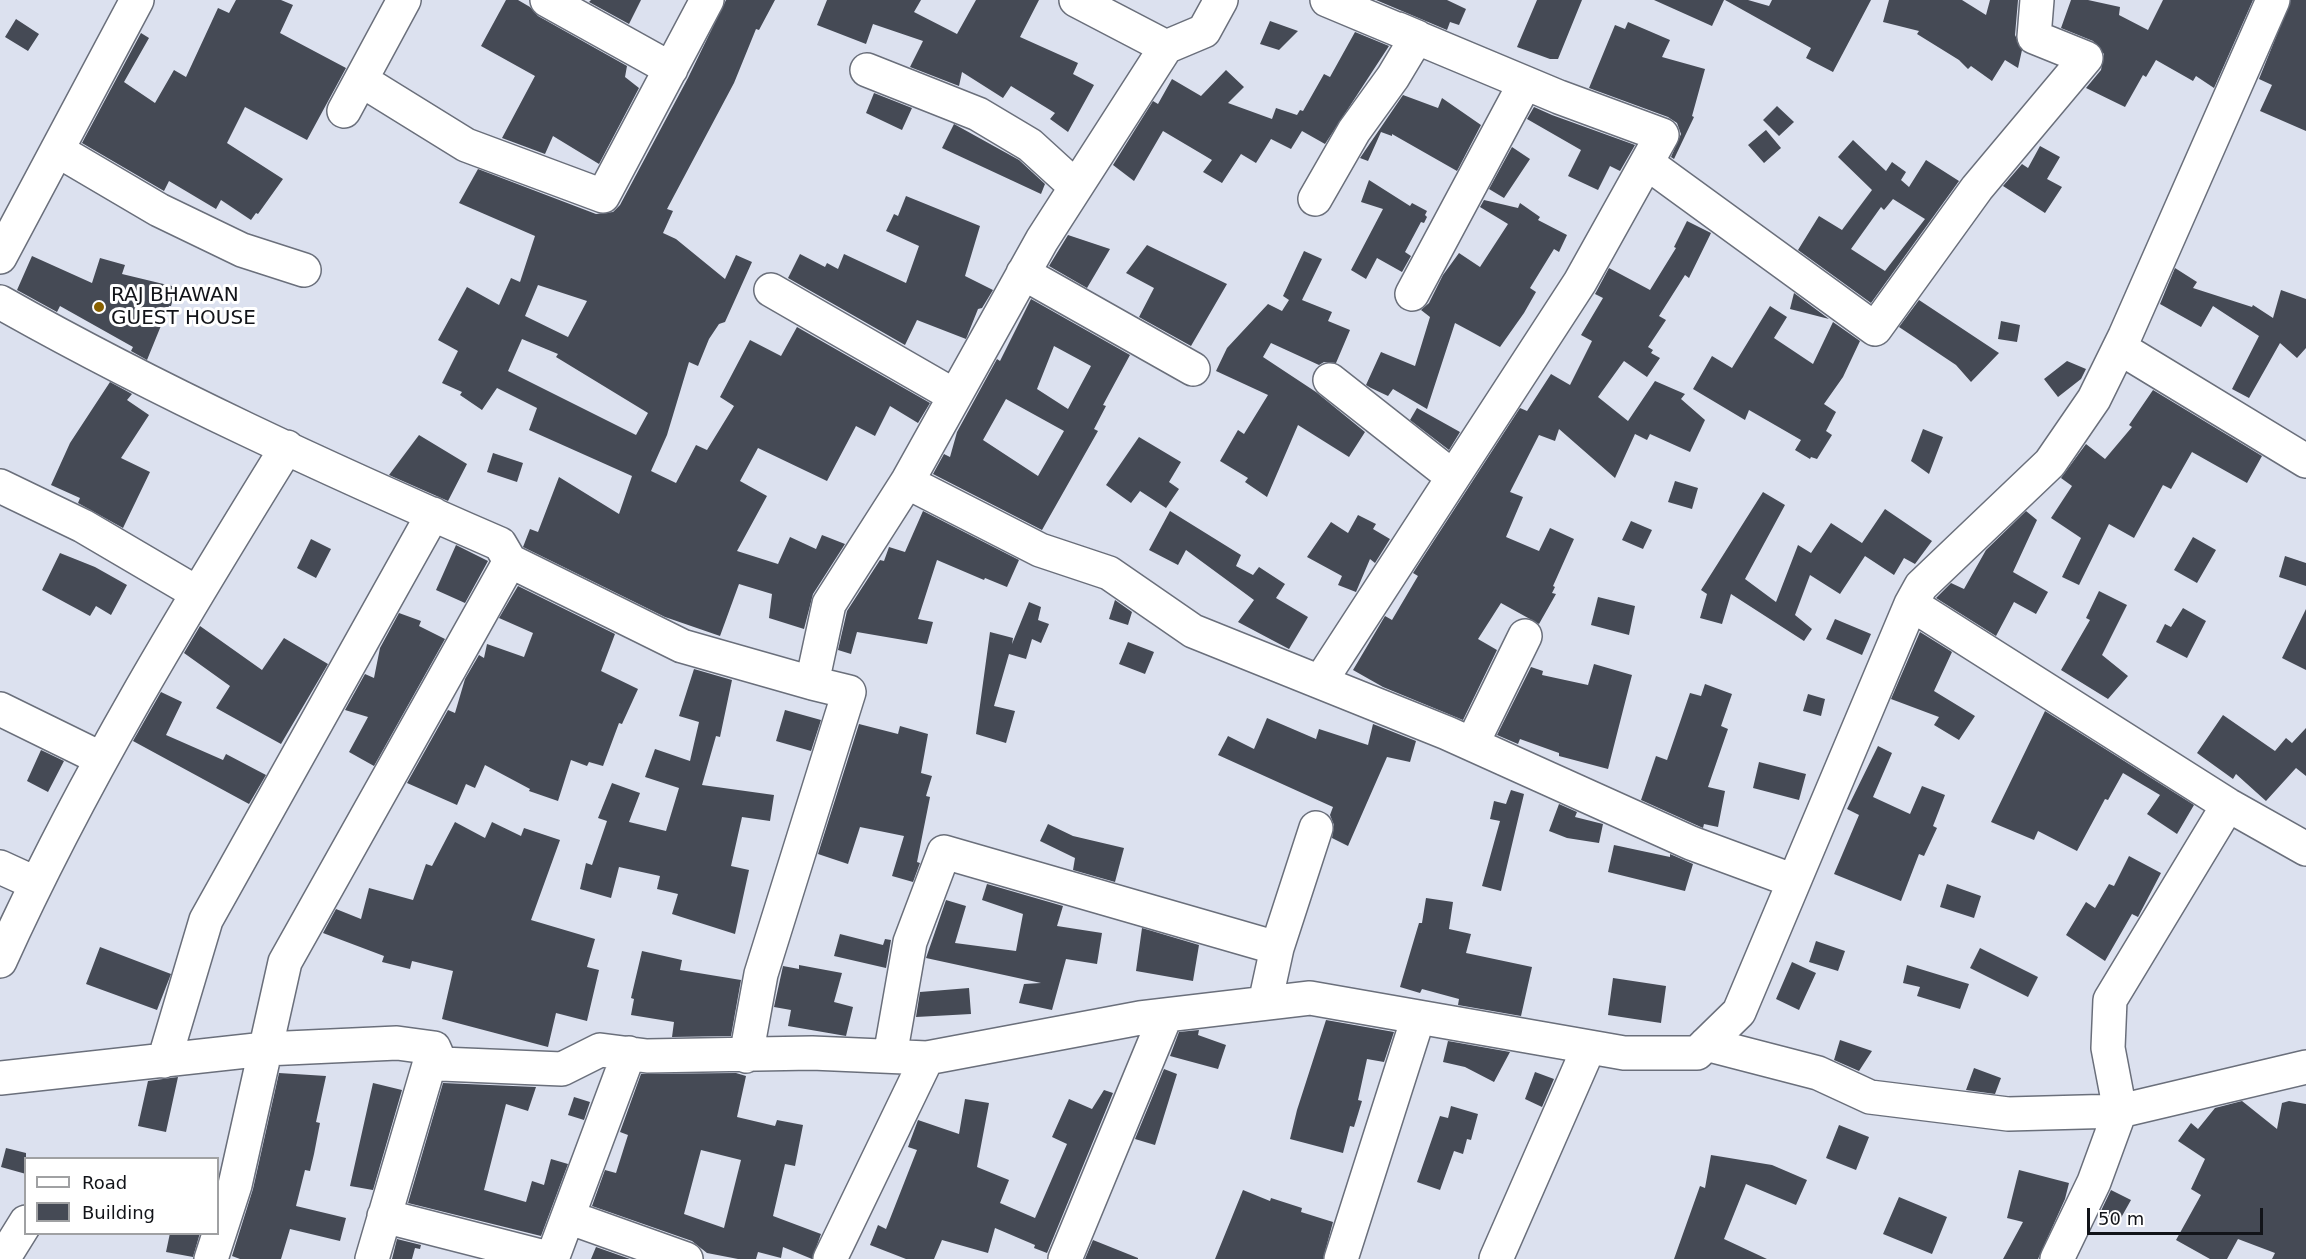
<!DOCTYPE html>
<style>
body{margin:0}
#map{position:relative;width:2306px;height:1259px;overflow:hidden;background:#dce1ef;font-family:"DejaVu Sans",sans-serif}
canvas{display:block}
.legend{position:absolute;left:24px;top:1157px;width:195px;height:78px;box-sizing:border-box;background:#fff;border:2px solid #a0a1a3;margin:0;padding:8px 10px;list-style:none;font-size:18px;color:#121419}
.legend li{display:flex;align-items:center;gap:12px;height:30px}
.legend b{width:30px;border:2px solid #a0a1a3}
.scale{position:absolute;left:2087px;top:1208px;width:176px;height:27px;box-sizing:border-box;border:3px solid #121419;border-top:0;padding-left:8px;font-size:18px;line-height:21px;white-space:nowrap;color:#121419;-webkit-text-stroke:4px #fff;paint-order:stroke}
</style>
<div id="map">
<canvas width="2306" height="1259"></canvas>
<ul class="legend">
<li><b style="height:8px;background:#fff"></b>Road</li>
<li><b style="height:16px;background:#454a55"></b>Building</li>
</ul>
<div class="scale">50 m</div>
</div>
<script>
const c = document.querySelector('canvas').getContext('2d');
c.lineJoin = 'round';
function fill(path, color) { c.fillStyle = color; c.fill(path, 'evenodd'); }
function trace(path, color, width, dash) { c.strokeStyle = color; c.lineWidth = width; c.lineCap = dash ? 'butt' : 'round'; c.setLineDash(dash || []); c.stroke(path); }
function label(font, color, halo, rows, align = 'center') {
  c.font = font + ' "DejaVu Sans",sans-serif'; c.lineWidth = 6; c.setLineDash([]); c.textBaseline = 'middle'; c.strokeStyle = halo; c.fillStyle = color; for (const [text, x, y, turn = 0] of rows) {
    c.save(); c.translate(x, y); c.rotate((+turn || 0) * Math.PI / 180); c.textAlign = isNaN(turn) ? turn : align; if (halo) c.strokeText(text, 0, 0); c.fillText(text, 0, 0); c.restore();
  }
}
fill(new Path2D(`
 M236,0H281L293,5L280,33L346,68L307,140L245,107L227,143L283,179L258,214L256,213L251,220L221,200L216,209L169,181L164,191L82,143L141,33L149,38L124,82L155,103L174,70L186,77L218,8L229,13Z
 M506,0H518L530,7L538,16L627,66L625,77L639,88L599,164L553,136L545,154L502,138L535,76L481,46Z
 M591,0H641L629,24L589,2Z
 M726,0H775L759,30L756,29L734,83L667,209L673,211L663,233L676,239L725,279L736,255L752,262L725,322L719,324L709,339L698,366L689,362L667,435L651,471L676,483L696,445L707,450L734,406L720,397L750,340L781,356L797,327L930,403L918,423L890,406L875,436L856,426L827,481L758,448L740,481L767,496L737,551L778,564L790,537L816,549L822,535L845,544L813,594L804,629L769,618L772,594L739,584L720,636L665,617L523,547L530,529L538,532L559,477L619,514L632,476L529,430L537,408L497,388L482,410L460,395L462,392L442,383L458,351L438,340L467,287L499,305L511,278L520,282L535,236L459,203L478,169L596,214L613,212L620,205L688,78ZM538,285L587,301L568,337L525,316ZM522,339L558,354L556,357L648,413L636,435L508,371Z
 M827,0H921L914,12L957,34L976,0H1039L1020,37L1078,63L1073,74L1094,85L1068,132L1050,119L1055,113L1011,86L1003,98L962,72L959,86L910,67L923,41L873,24L866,44L817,25Z
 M1376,0H1447L1466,9L1459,25L1450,22L1447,30Z
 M1537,0H1582L1558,59H1550L1517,47Z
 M1654,0H1724L1712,26Z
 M1725,0H1748L1769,6L1772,0H1871L1833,72L1806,58L1811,48Z
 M1889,0H1962L1986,15L1990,0H2018L2015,35L2022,50L2018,68L2005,60L1992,81L1971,66L1968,69L1959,60L1917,34L1919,31L1883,22Z
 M2071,0H2088L2120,7L2119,15L2148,30L2163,0H2253L2214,88L2196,76L2193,81L2156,60L2146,77L2143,75L2125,107L2086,88L2101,70L2104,54L2093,41L2061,28Z
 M2291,0H2306V131L2260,111L2272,85L2259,79Z
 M16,19L39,34L28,51L5,37Z
 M1270,21L1298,31L1279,50L1260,44Z
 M1628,22L1670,40L1662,57L1705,69L1692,116L1694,117L1674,159L1671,157L1681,134L1677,123L1668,117L1589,88L1615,25L1625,29Z
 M1355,32L1389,46L1325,144L1302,131L1291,149L1271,139L1256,163L1241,154L1222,183L1203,172L1212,160L1163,131L1134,181L1113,165L1153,101L1158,104L1172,79L1201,96L1226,70L1244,87L1228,103L1272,119L1276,108L1297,115L1300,110L1303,111L1324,74L1330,77Z
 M874,93L912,108L902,130L866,113Z
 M1403,95L1438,108L1442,98L1481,125L1457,171L1392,134V136L1381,132L1368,161L1360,158Z
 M1777,106L1794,122L1779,136L1763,120Z
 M1534,107L1552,115L1635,145L1620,171L1610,166L1598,190L1568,176L1581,150L1527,119Z
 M954,124L1019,160L1045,184L1041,194L942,148Z
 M1766,130L1781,148L1764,163L1748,145Z
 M1853,140L1886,171L1892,162L1906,172L1901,180L1909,187L1926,160L1959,181L1871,303L1798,250L1819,216L1842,230L1872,190L1838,157ZM1893,199L1925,219L1885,271L1851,249L1881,207L1884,210Z
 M2040,146L2060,157L2047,179L2062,187L2045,213L2003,186L2022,164L2028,168Z
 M1512,147L1530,159L1504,198L1489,189Z
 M1369,180L1410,206L1412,203L1427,211L1425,215L1427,217L1424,223L1421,222L1405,252L1411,256L1402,272L1377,258L1366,279L1351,270L1383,209L1361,202Z
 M906,196L980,226L965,276L993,290L982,308L978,309L966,339L917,320L905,345L788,278L800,254L825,267L827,263L838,269L844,254L906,283L919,246L886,231L894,214L898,216Z
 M1484,200L1518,208L1520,203L1540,217L1538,220L1567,235L1559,252L1554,249L1530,288L1536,292L1524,313L1500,347L1455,323L1427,409L1393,389L1388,396L1371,388L1366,385L1381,352L1415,366L1430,317L1421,310L1429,303L1443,275L1459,253L1480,267L1508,224L1480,207Z
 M1687,221L1711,233L1689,278L1685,275L1659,316L1666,320L1648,347L1653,350L1651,353L1660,358L1647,377L1624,361L1598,397L1628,421L1655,381L1685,394L1681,399L1705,420L1690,452L1650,434L1647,440L1635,434L1615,478L1559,429L1555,441L1539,435L1510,492L1523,497L1506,537L1539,551L1550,528L1574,539L1553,586L1555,587L1552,593L1556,594L1539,624L1501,603L1478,639L1497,650L1463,720L1383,687L1353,670L1385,616L1392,620L1418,576L1413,573L1520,408L1527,411L1551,374L1570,385L1592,341L1581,335L1603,298L1595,294L1609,268L1650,290L1676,248L1674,247Z
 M1068,235L1110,249L1087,288L1049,266Z
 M1147,245L1227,284L1191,346L1139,317L1154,288L1126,273Z
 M1304,251L1322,259L1302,300L1332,312L1328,321L1350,330L1336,363L1324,362L1319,365L1271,343L1263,357L1316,392L1365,432L1349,457L1298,425L1267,497L1245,482L1248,478L1220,461L1238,430L1244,434L1268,395L1216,371L1227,348L1268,304L1282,311L1289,300L1283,296Z
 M32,256L92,283L100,258L125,265L122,274L176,287L171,306H169L147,360L131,351L133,347L60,306L57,312L17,290Z
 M2175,268L2197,282L2193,288L2252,307L2253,305L2273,318L2281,290L2306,299V348L2297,358L2280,343L2249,398L2232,389L2259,336L2213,306L2201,327L2160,304Z
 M1794,293L1829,319L1790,309Z
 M1031,299L1130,355L1103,405L1106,406L1094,429L1098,431L1042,530L933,474L944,454L950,457L957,432L997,359L1000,361ZM1054,346L1091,366L1068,409L1037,389ZM1006,399L1064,431L1038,476L983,440Z
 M1919,300L1999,353L1971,382L1956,365L1899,327Z
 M1770,306L1787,317L1774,338L1813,364L1833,322L1860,341L1843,377L1824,404L1836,412L1826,431L1832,435L1817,459L1811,457L1810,459L1795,450L1801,440L1749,410L1745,420L1693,389L1712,356L1732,368Z
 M2001,321L2020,325L2017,342L1998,339Z
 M2067,361L2086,369L2081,379L2058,397L2044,379Z
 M110,382L132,394L127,400L149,415L121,458L150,472L123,528L78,503L80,498L51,485L70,443Z
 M2153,390L2262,456L2247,483L2192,452L2171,489L2163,485L2134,538L2109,524L2079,585L2062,577L2081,538L2051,518L2072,486L2061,478L2086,444L2105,459L2132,427L2129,425Z
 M1417,408L1460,432L1449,450L1410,420Z
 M1923,429L1943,437L1929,474L1911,461Z
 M419,435L467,464L448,501L389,475Z
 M1139,437L1181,462L1169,482L1179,489L1166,508L1140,491L1131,503L1106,485Z
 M493,453L523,463L517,482L487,472Z
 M1675,481L1698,488L1692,509L1668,502Z
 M1763,492L1785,505L1745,579L1776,602L1798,545L1811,553L1831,523L1862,543L1885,509L1932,541L1915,564L1904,558L1894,575L1865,556L1840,594L1810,575L1795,615L1812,629L1804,641L1731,594L1722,624L1700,618L1707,594L1701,590Z
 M923,511L1019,560L1007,587L985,578L984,580L937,560L918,619L933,622L927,644L857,632L851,654L838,650L847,611L880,560L884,561L889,547L905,552Z
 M1170,511L1241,555L1236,566L1253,575L1259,567L1285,584L1276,598L1308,617L1289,649L1238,622L1254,600L1186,550L1178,565L1149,550Z
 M2026,511L2037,520L2013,572L2048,592L2036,614L2014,602L1996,636L1936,598L1951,583L1964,589L1986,550Z
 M1358,515L1376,524L1373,529L1390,539L1375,563L1370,559L1356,592L1338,585L1342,576L1307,557L1331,522L1348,533Z
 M1631,521L1652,530L1643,549L1622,540Z
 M2193,537L2216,550L2197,583L2174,570Z
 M311,539L331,549L316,578L297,568Z
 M456,545L488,561L465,603L436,590Z
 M60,553L95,567L127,585L111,615L96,606L90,616L42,590Z
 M2285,556L2306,563V586L2279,577Z
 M518,586L615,634L601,671L638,689L622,724L619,723L603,766L589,762L587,766L571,760L558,801L529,791L530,789L485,765L475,788L466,784L457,805L407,783L448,710L455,713L465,679L479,655L484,658L487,644L524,657L533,633L499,618Z
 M2099,591L2127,605L2102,655L2128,676L2108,699L2061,670L2090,620L2086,618Z
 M1598,597L1635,606L1629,635L1591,625Z
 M1115,600L1132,612L1128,625L1109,619Z
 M1029,602L1041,607L1038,620L1049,624L1041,643L1032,639L1026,659L1009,654L994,706L1015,711L1006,743L976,734L990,632L1013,638L1012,644Z
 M2183,608L2206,621L2187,658L2156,642L2165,624L2171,627Z
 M2306,609V670L2282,658Z
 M399,613L421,621L419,626L445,639L374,766L349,752L368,717L345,710L365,674L374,678L380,648Z
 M1835,619L1871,634L1862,655L1826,639Z
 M200,626L262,670L284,638L328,664L281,744L216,708L230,686L184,653Z
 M1920,632L1952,652L1934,691L1975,716L1959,740L1934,725L1939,717L1891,699Z
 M1128,642L1154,652L1145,674L1119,664Z
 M1594,664L1632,675L1608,769L1559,756V753L1520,739L1518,744L1497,735L1531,667L1543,671L1542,675L1588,685Z
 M694,669L732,680L720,737L716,736L702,785L774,795L770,821L742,817L731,866L749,870L735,934L672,914L678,894L657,889L660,876L619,867L611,898L580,889L586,863L592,865L607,821L598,818L612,783L640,793L629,822L666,831L679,788L645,777L655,749L690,761L699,722L679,716Z
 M1705,684L1732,694L1721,726L1728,729L1708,787L1725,791L1718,827L1704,824L1703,828L1641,800L1656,756L1667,760L1690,693L1701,696Z
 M161,692L182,702L166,735L223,760L226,754L266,775L249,804L133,741Z
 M1808,694L1825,699L1821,716L1803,711Z
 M785,710L821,720L811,751L776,741Z
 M2045,711L2194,805L2177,834L2147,814L2160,795L2123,773L2108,800L2105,799L2077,851L2038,831L2034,840L1991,822Z
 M2223,715L2275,751L2286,738L2292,743L2306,728V776L2296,768L2266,801L2236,774L2233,779L2197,753Z
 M1267,718L1316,739L1319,729L1368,745L1373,724L1416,741L1410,762L1387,757L1348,846L1332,838L1334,825L1330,815L1333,807L1218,755L1228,736L1254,749Z
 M859,724L898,734L900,726L928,734L921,773L932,776L926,796L930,797L917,862L920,863L913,882L892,876L904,836L860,827L848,864L818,854Z
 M1878,746L1892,753L1873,797L1910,814L1922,786L1945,795L1933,826L1937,828L1924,856L1919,854L1901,901L1834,874L1859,815L1847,809Z
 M41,750L64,761L48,792L27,781Z
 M1759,762L1806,774L1799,800L1753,788Z
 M1511,790L1524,794L1501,891L1482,886L1500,821L1490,819L1494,801L1506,804Z
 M1559,804L1577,812L1575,817L1603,824L1599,843L1567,838L1549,831Z
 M455,822L485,838L492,822L521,836L524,828L560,840L531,920L595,939L587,967L599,970L587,1021L556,1013L548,1047L442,1019L453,971L412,961L410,969L382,962L384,956L323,933L336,909L361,919L369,888L413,900L426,864L432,866Z
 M1048,824L1073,836L1124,848L1115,882L1073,870L1075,858L1040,841Z
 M1614,845L1670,857V854L1693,864L1685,891L1608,872Z
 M2129,856L2161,873L2138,917L2132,914L2105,961L2066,935L2086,902L2095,908L2109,884L2114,886Z
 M987,884L1063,906L1057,926L1102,933L1097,964L1066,959L1052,1010L1019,1003L1024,984L1041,983L926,958L946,900L966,906L955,943L1016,951L1023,914L982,900Z
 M1947,884L1981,896L1974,918L1940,907Z
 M1426,898L1453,902L1449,929L1471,934L1466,953L1532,967L1521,1016L1458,1005L1459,999L1422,989L1420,993L1400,987L1419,923H1422Z
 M1142,928L1199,945L1193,981L1136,971Z
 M840,934L883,945L885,939L891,940L886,968L834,956Z
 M1816,941L1845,951L1838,971L1809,962Z
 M100,947L171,974L157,1010L86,984Z
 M1980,948L2038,977L2028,997L1970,968Z
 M642,951L682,960L680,970L741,980L731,1036L672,1037L674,1022L631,1015L634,999L631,998Z
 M1792,962L1816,973L1799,1010L1776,999Z
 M799,965L842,973L834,1002L853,1007L846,1036L788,1026L791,1010L774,1007L783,966L799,969Z
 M1907,965L1969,984L1960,1009L1917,996L1920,987L1903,983Z
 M1613,978L1666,986L1661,1023L1608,1015Z
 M969,988L971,1014L916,1017L920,992Z
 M1326,1020L1394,1032L1384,1062L1367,1059L1358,1100L1362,1101L1354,1127L1350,1126L1343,1153L1290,1139L1297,1110Z
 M1199,1030L1198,1035L1226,1045L1218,1069L1170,1056L1179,1032Z
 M1840,1040L1872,1051L1859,1071L1834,1060Z
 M1448,1041L1510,1052L1494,1082L1465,1067L1443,1062Z
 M1974,1068L2001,1078L1995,1094L1966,1090Z
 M1164,1069L1177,1074L1155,1145L1135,1139Z
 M1535,1072L1554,1079L1542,1107L1525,1099Z
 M279,1073L326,1076L316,1122L320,1123L314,1154L310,1171L305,1170L296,1206L346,1218L340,1241L290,1229L281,1259H240L232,1256L253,1189Z
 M736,1073L746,1076L737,1117L775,1126L777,1120L803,1125L795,1166L785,1164L773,1216L821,1234L812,1259L783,1247L781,1258L758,1252L756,1259H738L707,1253L692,1241L592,1206L605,1170L616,1173L628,1135L620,1132L641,1074ZM701,1150L741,1160L724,1228L684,1214Z
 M178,1077L166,1132L138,1126L148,1081Z
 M373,1083L402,1090L373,1190L350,1186Z
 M443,1083L536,1087L528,1111L506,1104L484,1190L526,1202L532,1181L544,1185L551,1159L568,1164L541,1236L408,1203Z
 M1104,1090L1113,1093L1047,1253L1034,1248L1035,1245L995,1228L988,1253L942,1240L934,1259H906L870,1245L878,1225L886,1229L917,1150L908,1147L918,1120L959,1134L965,1099L989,1103L977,1167L1009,1180L1000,1203L1035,1218L1067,1144L1052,1137L1069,1099L1092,1109Z
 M574,1097L590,1102L584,1120L568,1115Z
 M2242,1101L2277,1129L2282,1103L2289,1101L2306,1104V1259H2272L2275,1253L2238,1239L2227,1259H2210L2176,1240L2201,1195L2191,1189L2205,1159L2178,1141L2191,1123L2198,1129L2215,1108Z
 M1451,1106L1478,1114L1471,1140L1467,1139L1463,1154L1454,1151L1440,1190L1417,1182L1440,1116L1448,1118Z
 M1839,1125L1869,1137L1856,1170L1826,1158Z
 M6,1148L26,1153V1174L1,1167Z
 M1711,1155L1772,1165L1807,1180L1796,1205L1746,1184L1724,1239L1767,1259H1674L1700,1186L1705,1188Z
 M2019,1170L2069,1183L2065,1199L2038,1259H2003L2023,1222L2007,1218Z
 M1243,1190L1270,1201L1271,1198L1302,1208L1301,1212L1333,1222L1323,1259H1215Z
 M2111,1190L2131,1200L2117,1225L2099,1215Z
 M1899,1197L1947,1217L1932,1254L1883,1234Z
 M170,1233H200L193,1257L166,1252Z
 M397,1239L421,1245L420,1249L415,1248L412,1259H392Z
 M1093,1240L1138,1258V1259H1085Z
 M596,1247L630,1259H591Z`), '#454a55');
const minor = new Path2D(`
 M547,0L671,69
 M1076,0L1166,47
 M867,70L978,114L1030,145L1076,187
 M361,80L466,145L603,196L707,0
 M344,111L404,0
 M57,150L159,210L242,250L304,270
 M1647,163L1875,329L1977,188L2086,58L2034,37L2037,0
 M1315,199L1354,131L1393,77L1417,37L1398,29
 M0,257L137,0
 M1023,273L1193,369
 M771,290L955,396
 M1412,294L1525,83
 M0,302C161,393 330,470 500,544L510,561L682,646L812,683
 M2120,348L2306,461
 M1330,380L1453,477
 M907,482L1040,550L1109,573L1193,631L1447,733L1691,843L1794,881
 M0,486L83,526L197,593
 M1911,604L2228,805L2306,849
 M1320,682L1580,282L1662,135L1559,97L1327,0
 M0,709L100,758
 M1472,744L1525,636
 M0,867L35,883
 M0,961C81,782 183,615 287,447
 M1265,1003L1277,948L1316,828
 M1706,1044L1818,1073L1870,1097L2008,1114L2120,1111L2306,1067
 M746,1056L761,974L849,692L812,683L829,604L907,482L1042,240L1166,47L1204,31L1221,0
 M890,1056L910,942L944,852L1277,948
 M164,1061L206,920L433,514
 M0,1078L265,1049L397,1043L434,1048L441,1064L562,1069L600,1050L647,1056L812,1053L927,1058
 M384,1216L552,1259L629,1053
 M568,1217L686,1259
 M3,1259L26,1222
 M211,1259L235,1185L285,962L510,561
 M372,1259L434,1048
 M830,1259L927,1058L1140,1018L1310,998L1624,1053H1697L1739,1012L1911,604L1921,586L2050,463L2094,399L2125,336L2273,0
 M1065,1259L1166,1015
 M1341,1259L1418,1018
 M1496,1259L1589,1047
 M2057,1259L2094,1182L2120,1111L2108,1048L2110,1000L2228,805`);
trace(minor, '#6a6f7b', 36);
trace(minor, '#fff', 33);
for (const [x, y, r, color] of [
 [99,307,6,"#886000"]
]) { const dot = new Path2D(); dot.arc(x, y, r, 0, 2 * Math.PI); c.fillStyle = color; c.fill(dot); trace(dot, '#fff', 2); }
label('20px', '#121419', '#fff', [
 ["RAJ BHAWAN",111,296],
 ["GUEST HOUSE",111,319]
], 'left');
</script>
